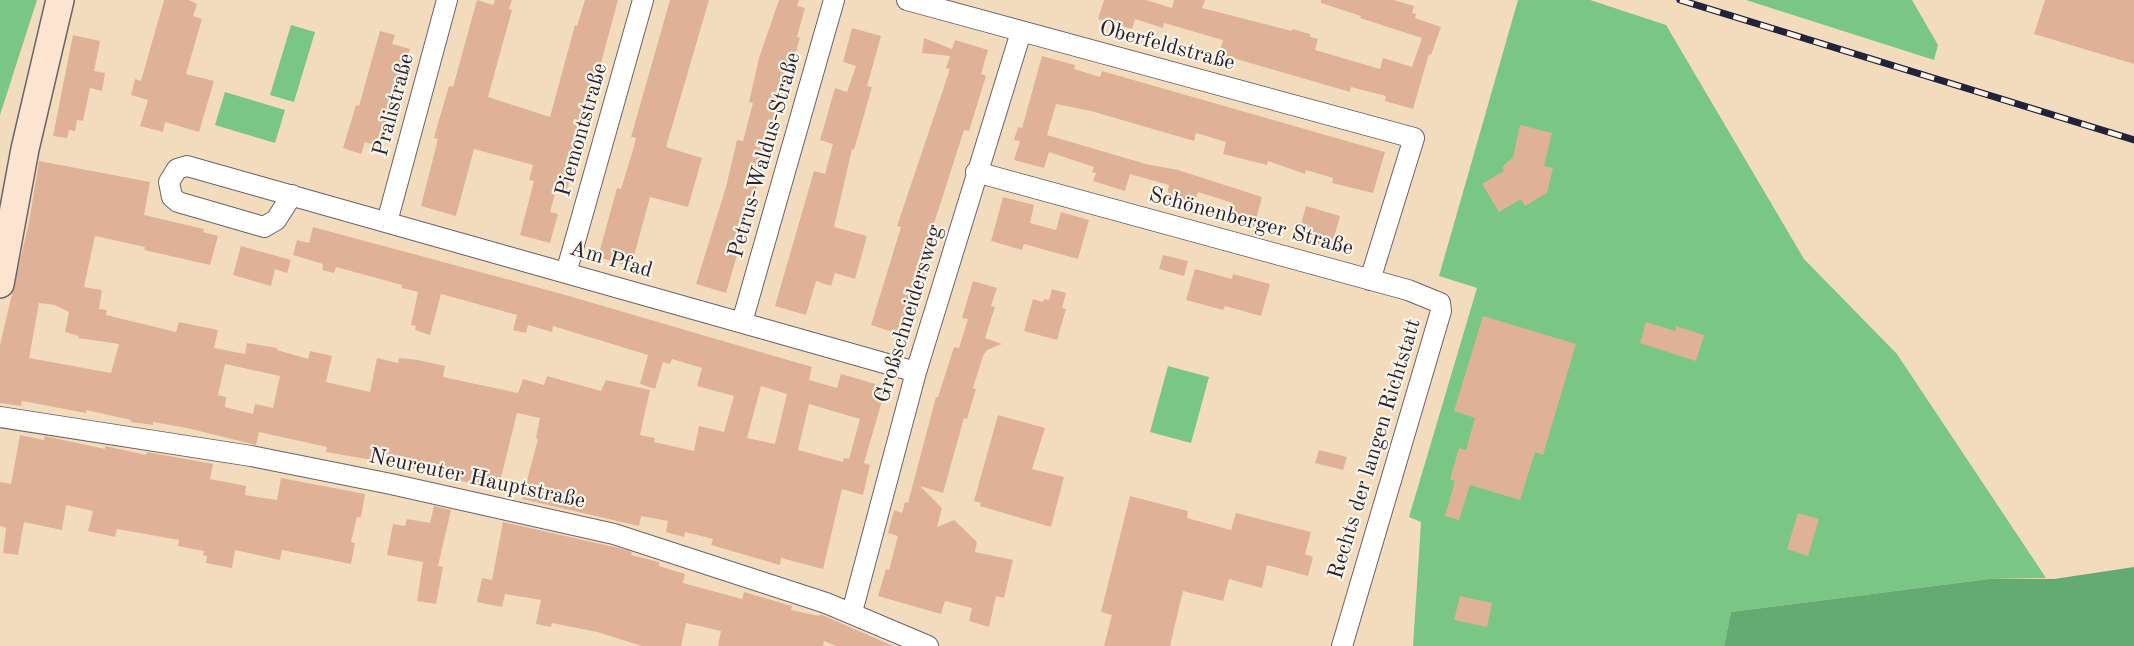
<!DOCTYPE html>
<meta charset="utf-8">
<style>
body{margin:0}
canvas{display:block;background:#f3dcbe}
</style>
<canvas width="2134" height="646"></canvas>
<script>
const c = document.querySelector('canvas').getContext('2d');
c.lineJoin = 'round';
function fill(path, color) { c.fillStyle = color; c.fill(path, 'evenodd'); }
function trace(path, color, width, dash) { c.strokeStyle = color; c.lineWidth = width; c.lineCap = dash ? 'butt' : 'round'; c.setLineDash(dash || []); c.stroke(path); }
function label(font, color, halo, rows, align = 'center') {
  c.font = font + ' "Old Standard TT",serif'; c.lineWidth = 4.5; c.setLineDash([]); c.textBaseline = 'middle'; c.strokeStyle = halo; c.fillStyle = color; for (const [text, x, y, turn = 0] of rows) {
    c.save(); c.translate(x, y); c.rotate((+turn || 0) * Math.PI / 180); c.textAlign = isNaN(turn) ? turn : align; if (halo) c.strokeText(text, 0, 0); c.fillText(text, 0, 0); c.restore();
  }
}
fill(new Path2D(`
 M0,0H37L0,115Z
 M1518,0H1590L1666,25L1804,259L1897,354L2046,578L1989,579L1731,612L1724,646H1413L1421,522L1409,517L1477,288L1439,276Z
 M1746,0H1912L1938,45L1934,60Z
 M291,25L315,32L294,102L270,95Z
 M225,92L285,110L275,143L215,125Z
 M1168,366L1209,377L1191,443L1150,432Z`), '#7ac685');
fill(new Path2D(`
 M2134,567V646H1724L1731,612L1989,579H2054Z`), '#63ab72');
fill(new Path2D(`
 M164,0H189L197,4L193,16L202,19L186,74L214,81L199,132L165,122L163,132L140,126L148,100L131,95L135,79L141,81Z
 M477,0L493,5L495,0H512L509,9L512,10L488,97L550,117L575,25L577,26L585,0H618L567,189L557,187L550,212L558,214L550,243L520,235L534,181L529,180L533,165L474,149L456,216L421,206L438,139L434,138L438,123L449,86L453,87Z
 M670,0H709L666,147L702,158L688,207L650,197L631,267L598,257L617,188L621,189L632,153L636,138L631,137Z
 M779,0H799L797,6L805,8L797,37L800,38L726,293L696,284L726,187L737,140L743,141L753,103L749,102L759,58Z
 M1104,0H1146L1172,8L1174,0H1205L1202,8L1292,31V29L1310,34V37L1318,39L1315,50L1380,69L1383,58L1412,67L1422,38L1360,18L1361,16L1321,3V0H1394L1414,6L1412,13L1416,14L1415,18L1441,27L1431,55L1429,54L1413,109L1385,101L1386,96L1351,87L1350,92L1219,54L1223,40L1164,23L1163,28L1135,19L1132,29L1098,19Z
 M2045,0H2134V64L2034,34Z
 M852,28L881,36L867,86L872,87L854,150L852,149L834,227L867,236L855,279L835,273L831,286L816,281L806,315L775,306L814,171L825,174L833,144L820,140L835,88L847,92L856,66L843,62Z
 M380,31L395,35L392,44L410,49L381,147L365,142L361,154L343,148L356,105L359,106Z
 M73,35L100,41L94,71L105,73L102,91L90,88L83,121L77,120L75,131L69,130L67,138L53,136Z
 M924,38L952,49L955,40L988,50L981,74L986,76L969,131L964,130L923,258L929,260L905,336L871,325L901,227L897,226L950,69L946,68L950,56L922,53Z
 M1042,56L1075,65L1074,69L1100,77L1102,71L1385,152L1373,193L1332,183L1333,178L1306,170L1305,174L1268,161L1267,165L1223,154L1226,142L1196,133L1194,141L1091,111L1056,104L1047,135L1146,164L1178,170L1262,197L1254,227L1229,220L1233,203L1198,192L1192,209L1166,201L1169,185L1130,174L1125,191L1093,181L1096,173L1092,172L1094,167L1049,152L1044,168L1014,160L1020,141L1014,140L1018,127L1022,128Z
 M1520,125L1552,133L1544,166L1553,168L1547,193L1525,206L1521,199L1499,212L1482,184L1504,171L1502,167L1513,157Z
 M39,161L150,182L144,215L204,229L203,232L218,236L210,265L144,250L145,247L95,236L84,287L102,290L99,309L107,310L106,315L176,332L179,322L218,330L214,348L245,354L247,343L277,348V350L308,359L310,351L332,356L326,382L370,392L377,358L398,363L399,358L418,360L445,366L443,377L518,393L523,379L544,385L547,376L601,391L606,380L650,390L640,435L655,438L654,442L694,451L699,426L724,432L734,396L697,386L702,368L672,359L670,364L663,362L655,389L640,384L648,355L553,326L552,332L528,325L526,333L513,330L517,315L441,294L430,335L415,330L416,326L411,325L418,292L402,288V285L336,267L334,273L322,270L323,264L293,255L297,240L309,243L313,227L562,294L812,367L809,380L837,388L841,374L886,387L864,463L870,465L863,495L842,489L823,569L781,558L780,565L711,545L713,539L685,532L684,537L666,532L668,521L641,516L639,526L522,499L538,439L536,438L540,418L517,413L498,490L402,466L404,458L374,451L372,460L326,452L327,447L259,432L256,445L187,428L153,422V425L131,422V420L86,410V413L22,401L21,406L0,403V345L29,222ZM39,303L55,305L69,312L65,332L79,336L78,338L119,344L111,373L29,358ZM225,364L280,376L273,408L255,404L253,414L225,407L226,397L218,395ZM761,386L787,394L775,444L747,438ZM809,404L860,419L849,459L844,458L843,462L798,450Z
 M1003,197L1034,205L1030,223L1056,230L1061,212L1089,220L1078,259L1024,244L1022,250L991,241Z
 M1306,206L1340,216L1331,248L1292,237L1296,222L1301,224Z
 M241,246L291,260L287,273L275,269L271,286L233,275Z
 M1163,255L1188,261L1184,276L1159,269Z
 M1195,269L1232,279L1233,274L1270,284L1261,316L1225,306L1223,310L1186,300Z
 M973,281L997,288L991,306L995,307L985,338L1002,344L987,350L983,356L973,388L976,389L967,419L964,418L943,493L920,486L942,508L937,527L954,520L977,542L975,552L1013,560L1004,598L996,596L989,627L969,621L972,608L945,601L941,614L878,596L886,569L889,570L898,536L888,533L894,510L902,513L905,502L908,503L936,397H938L954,347L959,348L968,319L962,318Z
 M1052,289L1066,293L1062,308L1066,309L1057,340L1024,331L1033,299L1043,302L1044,299L1049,300Z
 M1483,316L1576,344L1543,455L1535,452L1520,500L1470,485L1459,520L1445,516L1455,481L1450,479L1459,448L1466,450L1475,418L1454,411Z
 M1646,322L1675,331L1676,326L1704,335L1696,361L1640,343Z
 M998,415L1045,428L1032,469L1064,477L1051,527L980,506L981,503L974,501Z
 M20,435L44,440L45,436L105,449V446L146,455L147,452L213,464L210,479L246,486L245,495L277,500L281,478L365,494L361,517H357L351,542L355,543L351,564L282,550L280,560L235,550L232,568L206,563L207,556L203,555L204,551L178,546L179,540L117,529L115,537L88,531L93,511L66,505L62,530L24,522L18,555L3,553L6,528L0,526V482L11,484Z
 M1319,450L1347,457L1343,470L1315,463Z
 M1130,496L1188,511L1187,518L1231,530L1236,513L1311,532L1305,554L1313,557L1308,576L1267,565L1262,588L1229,579L1223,601L1183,591L1170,646H1104L1112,615L1101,612Z
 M434,506L451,510L438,566L443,567L436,604L417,601L423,562L387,555L393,524L405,526L407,519L430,523Z
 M1798,513L1819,519L1808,556L1787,549Z
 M503,522L623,549L632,552L631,555L659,562V566L685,574L683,583L742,599L744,592L792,606L791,610L819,616L820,614L893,646H836L824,641L823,646H718L721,631L686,623L681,646H642L597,632L552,623L551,627L536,624L541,600L505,594L502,607L477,602L482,578L492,580Z
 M1460,596L1492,603L1487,627L1454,620Z`), '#dfb298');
const street = new Path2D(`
 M907,0L1414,138L1370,280
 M976,172L1408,290L1440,303L1441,311L1342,646
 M292,195L276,220L264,227L178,202L172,197L169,182L177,169L187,166L916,372
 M387,222L447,0
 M566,273L643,0
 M742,322L834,0
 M0,417L251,456L391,484L614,534L826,603L928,646
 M852,612L916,372L1021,32`);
const secondary = new Path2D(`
 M0,284L25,149L60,0`);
trace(street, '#6b6369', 22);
trace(secondary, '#6b6369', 30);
trace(street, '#fff', 20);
trace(secondary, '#fde4d0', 27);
const rail = new Path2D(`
 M1680,0L2134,140`);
trace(rail, '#22223b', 7);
trace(rail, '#fcf5e5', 4.5, [14]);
label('22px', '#22223b', '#fcf5e5', [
 ["Oberfeldstraße",1167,46,15],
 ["Pralistraße",394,105,-75],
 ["Piemontstraße",582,130,-74],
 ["Petrus-Waldus-Straße",765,155,-74],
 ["Schönenberger Straße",1251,222,15],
 ["Am Pfad",611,260,16],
 ["Großschneidersweg",909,314,-73],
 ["Rechts der langen Richtstatt",1375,449,-73],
 ["Neureuter Hauptstraße",477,479,12]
]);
</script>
